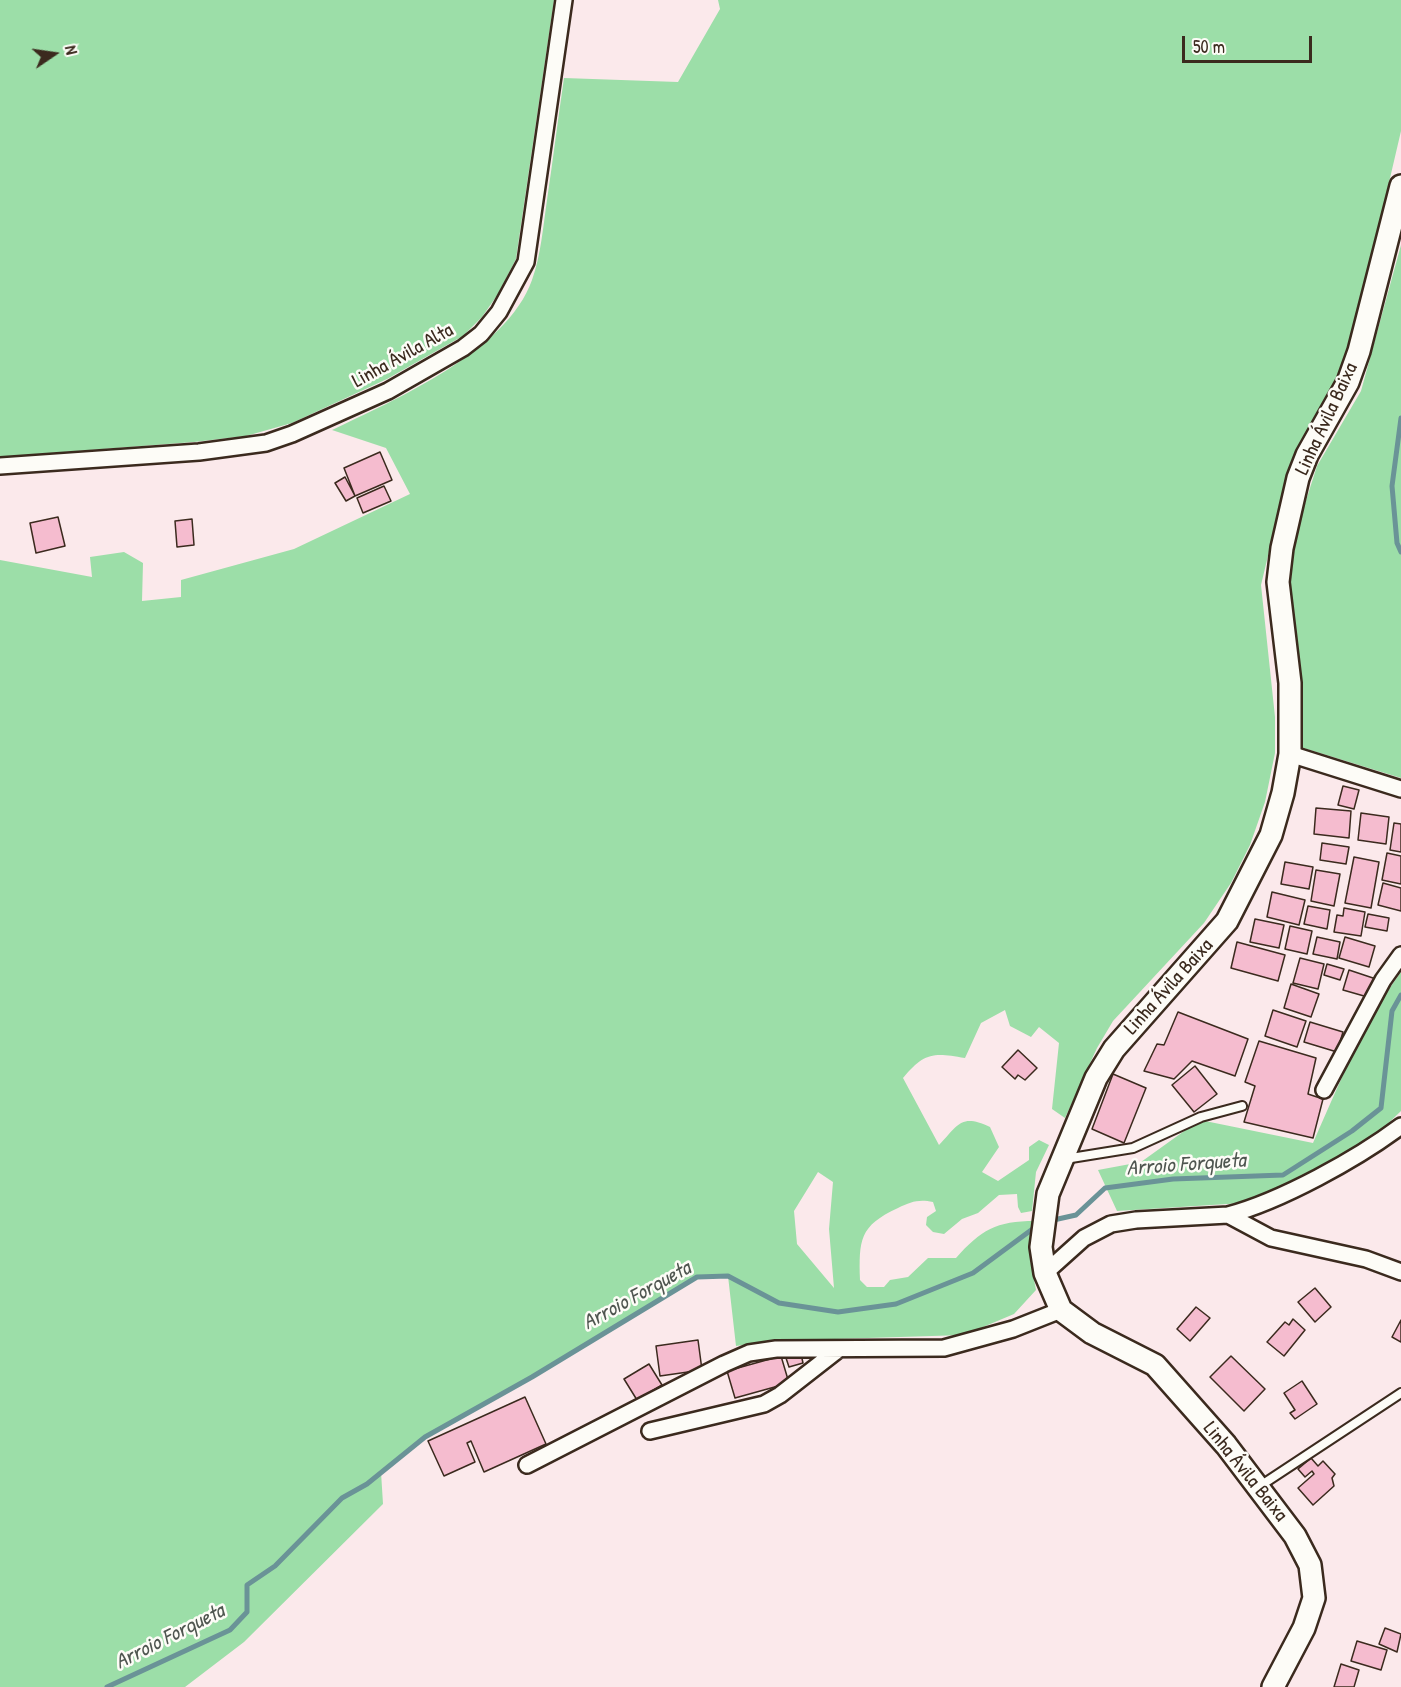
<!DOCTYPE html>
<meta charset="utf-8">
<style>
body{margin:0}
#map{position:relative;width:1401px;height:1687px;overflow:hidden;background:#fbe9eb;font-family:"Patrick Hand",sans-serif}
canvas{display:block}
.north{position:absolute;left:24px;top:24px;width:60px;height:60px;-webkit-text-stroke:4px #fdfcf7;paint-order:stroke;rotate:77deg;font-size:16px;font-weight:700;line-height:24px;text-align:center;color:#3b2a1e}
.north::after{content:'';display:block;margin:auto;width:21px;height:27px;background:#3b2a1e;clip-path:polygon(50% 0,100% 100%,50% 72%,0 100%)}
.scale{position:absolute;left:1182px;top:36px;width:130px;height:27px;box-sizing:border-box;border:3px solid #3b2a1e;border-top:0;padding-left:8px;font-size:18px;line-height:21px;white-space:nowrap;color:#3b2a1e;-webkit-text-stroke:4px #fdfcf7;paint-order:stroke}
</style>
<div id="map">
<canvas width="1401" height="1687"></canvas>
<div class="north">N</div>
<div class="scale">50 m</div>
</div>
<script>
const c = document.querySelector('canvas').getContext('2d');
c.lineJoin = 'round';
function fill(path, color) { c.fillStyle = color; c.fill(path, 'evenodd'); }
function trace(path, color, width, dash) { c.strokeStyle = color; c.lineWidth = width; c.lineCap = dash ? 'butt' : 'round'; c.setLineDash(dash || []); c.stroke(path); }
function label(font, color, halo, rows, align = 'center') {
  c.font = font + ' "Patrick Hand",sans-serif'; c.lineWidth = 5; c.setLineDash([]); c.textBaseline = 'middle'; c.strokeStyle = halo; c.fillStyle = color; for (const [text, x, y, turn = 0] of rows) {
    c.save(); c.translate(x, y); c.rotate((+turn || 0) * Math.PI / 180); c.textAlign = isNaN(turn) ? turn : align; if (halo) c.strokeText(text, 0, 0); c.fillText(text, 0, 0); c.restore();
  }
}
fill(new Path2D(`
 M0,0H554L516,259L498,294L482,317L463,336L387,379L292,423L246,436L194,442L0,457Z
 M718,0H1401V131L1352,341L1335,382L1290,464L1261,585L1275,717V753L1265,802L1250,845L1231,883L1204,923L1113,1021L1097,1048L1065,1118L1052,1109L1059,1043L1039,1027L1031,1037L1010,1026L1005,1010L981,1023L965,1058C932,1052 924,1053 903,1078L939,1145C958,1125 961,1113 990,1127L999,1147L982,1172L998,1181L1029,1160V1147L1039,1140L1049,1145L1036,1172L1032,1211L1021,1213L1018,1207L1017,1194L999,1195L978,1213L962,1219L944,1234L933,1232L926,1225L927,1217L936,1211L933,1202C918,1199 911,1202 898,1208C859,1226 859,1240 860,1280L867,1287H884L890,1280L908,1277L928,1258H956C981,1230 996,1221 1035,1221L1030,1259L1036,1290L1014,1314L964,1335L771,1341L736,1346L728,1276L697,1277L532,1377L425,1437L381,1472L383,1504L244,1642L185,1687H0V560L92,577L90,557L124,552L143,563L142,601L181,597V580L294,549L410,494L386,448L332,430C395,400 507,351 532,280C541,255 543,227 547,200C553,159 558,119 564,78L678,82L720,9ZM818,1172L833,1182L829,1229L834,1288L797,1244L794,1211Z
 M1401,245V778L1297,746L1300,706L1290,591L1294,538L1317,466L1361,391Z
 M1401,972V1111L1376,1135L1259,1202L1117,1211L1098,1170L1141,1162L1187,1129L1205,1121L1313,1143C1339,1085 1363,1023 1401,972Z`), '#9cdea8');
trace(new Path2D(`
 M1401,418L1392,486L1397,543L1401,552
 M1049,1221L1076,1215L1105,1188L1173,1179L1283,1175L1352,1131L1381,1108L1392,1011L1401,995
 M107,1687L230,1630L247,1612V1585L275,1566L342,1498L367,1484L425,1437L532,1377L697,1277L728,1276L779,1303L838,1312L896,1304L973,1273L1038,1225`), '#6a9397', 5);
const building = new Path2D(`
 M380,452L392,480L355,496L344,468Z
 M345,477L355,496L346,501L335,483Z
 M384,486L391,501L363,513L357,498Z
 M58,517L65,546L36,553L30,523Z
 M192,519L194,545L177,547L175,521Z
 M1343,786L1359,790L1354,809L1338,805Z
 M1316,808L1351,811L1349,838L1314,834Z
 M1361,813L1389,817L1386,844L1358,840Z
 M1394,823L1401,824V852L1390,850Z
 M1322,843L1349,847L1346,864L1320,860Z
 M1387,853L1401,856V884L1382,880Z
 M1354,857L1379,862L1371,908L1345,903Z
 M1285,862L1313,867L1309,889L1281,884Z
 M1316,870L1340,874L1334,906L1311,901Z
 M1383,883L1401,888V911L1378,905Z
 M1272,892L1305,900L1299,925L1267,917Z
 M1308,906L1330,910L1327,929L1304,924Z
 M1344,908L1365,912L1361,936L1334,932L1337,915L1343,916Z
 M1368,914L1389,918L1387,931L1365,927Z
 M1255,919L1284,925L1279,948L1250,942Z
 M1290,926L1312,931L1307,954L1285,949Z
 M1317,937L1340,942L1337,959L1313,954Z
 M1345,937L1375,946L1369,967L1339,958Z
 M1237,942L1285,955L1278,981L1231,968Z
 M1300,958L1324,964L1318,989L1293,983Z
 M1327,964L1344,969L1340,980L1324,975Z
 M1349,970L1376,979L1371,998L1343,990Z
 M1291,984L1319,994L1311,1017L1284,1008Z
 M1273,1010L1306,1021L1297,1047L1265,1036Z
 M1178,1012L1248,1039L1235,1076L1192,1061L1174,1079L1144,1071L1157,1044L1164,1045Z
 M1310,1022L1343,1032L1337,1052L1304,1042Z
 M1259,1041L1316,1058L1308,1094L1323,1099L1313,1138L1244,1122L1255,1086L1245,1082Z
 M1018,1050L1037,1068L1025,1080L1018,1075L1015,1079L1002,1067Z
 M1195,1066L1217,1094L1194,1112L1172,1085Z
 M1113,1074L1146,1088L1124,1143L1092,1129Z
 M1315,1288L1331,1307L1315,1322L1298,1302Z
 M1196,1307L1210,1318L1190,1341L1177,1329Z
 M1293,1319L1305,1330L1284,1356L1267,1342L1285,1322L1289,1325Z
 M1401,1320V1342L1392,1337Z
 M698,1340L702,1370L660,1376L656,1346Z
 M801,1354L803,1363L789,1367L786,1358Z
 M781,1356L789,1383L735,1398L727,1371Z
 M1231,1356L1265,1389L1244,1411L1210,1377Z
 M649,1364L662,1385L637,1400L624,1379Z
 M1302,1381L1317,1404L1295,1419L1290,1413L1295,1410L1284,1393Z
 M525,1397L546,1444L484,1472L471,1441L467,1443L475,1462L444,1476L428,1441Z
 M1311,1458L1318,1466L1323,1461L1335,1474L1332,1478L1334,1486L1313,1505L1298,1488L1314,1474L1312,1471L1305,1477L1298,1469Z
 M1385,1628L1401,1634L1397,1652L1379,1644Z
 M1357,1641L1387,1650L1381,1670L1351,1661Z
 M1341,1664L1359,1670L1354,1687H1334Z`);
fill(building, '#f5bccf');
trace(building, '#3b2a1e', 1.5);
const lane = new Path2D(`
 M1065,1159L1133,1148L1201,1117L1242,1106
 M1260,1486L1401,1393`);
const street = new Path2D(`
 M0,466L199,452L266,443L292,434L388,391L463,348L481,334L499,312L526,262L564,0
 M1290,754L1401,789
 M1324,1090L1383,980L1401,955
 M1228,1215C1281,1201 1357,1159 1401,1126
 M1045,1273L1084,1238L1111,1224L1136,1220L1228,1215L1271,1238L1366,1259L1401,1272
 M650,1431L764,1404L780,1395L839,1349
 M527,1465L724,1364L749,1353L776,1349L944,1348L1013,1329L1061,1310`);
const secondary = new Path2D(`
 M1273,1687L1304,1628L1314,1598L1310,1565L1295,1536L1226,1445L1155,1365L1092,1333L1061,1310L1045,1273L1041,1247L1048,1194L1096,1078L1114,1049L1227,921L1271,835L1283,793L1290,754V683L1278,582L1282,548L1298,478L1307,455L1348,382L1359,351L1401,186`);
trace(lane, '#3b2a1e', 12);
trace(street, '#3b2a1e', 20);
trace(secondary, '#3b2a1e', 26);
trace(lane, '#fdfcf7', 8);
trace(street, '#fdfcf7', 15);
trace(secondary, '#fdfcf7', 21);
label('20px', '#3b2a1e', '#fdfcf7', [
 ["Linha Ávila Alta",403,356,-29],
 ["Linha Ávila Baixa",1327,419,-65],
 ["Linha Ávila Baixa",1169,987,-48],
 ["Linha Ávila Baixa",1245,1472,51]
]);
label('italic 21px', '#4f5650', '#fdfcf7', [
 ["Arroio Forqueta",1186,1165,-4],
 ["Arroio Forqueta",637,1296,-29],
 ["Arroio Forqueta",170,1637,-27]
]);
</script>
